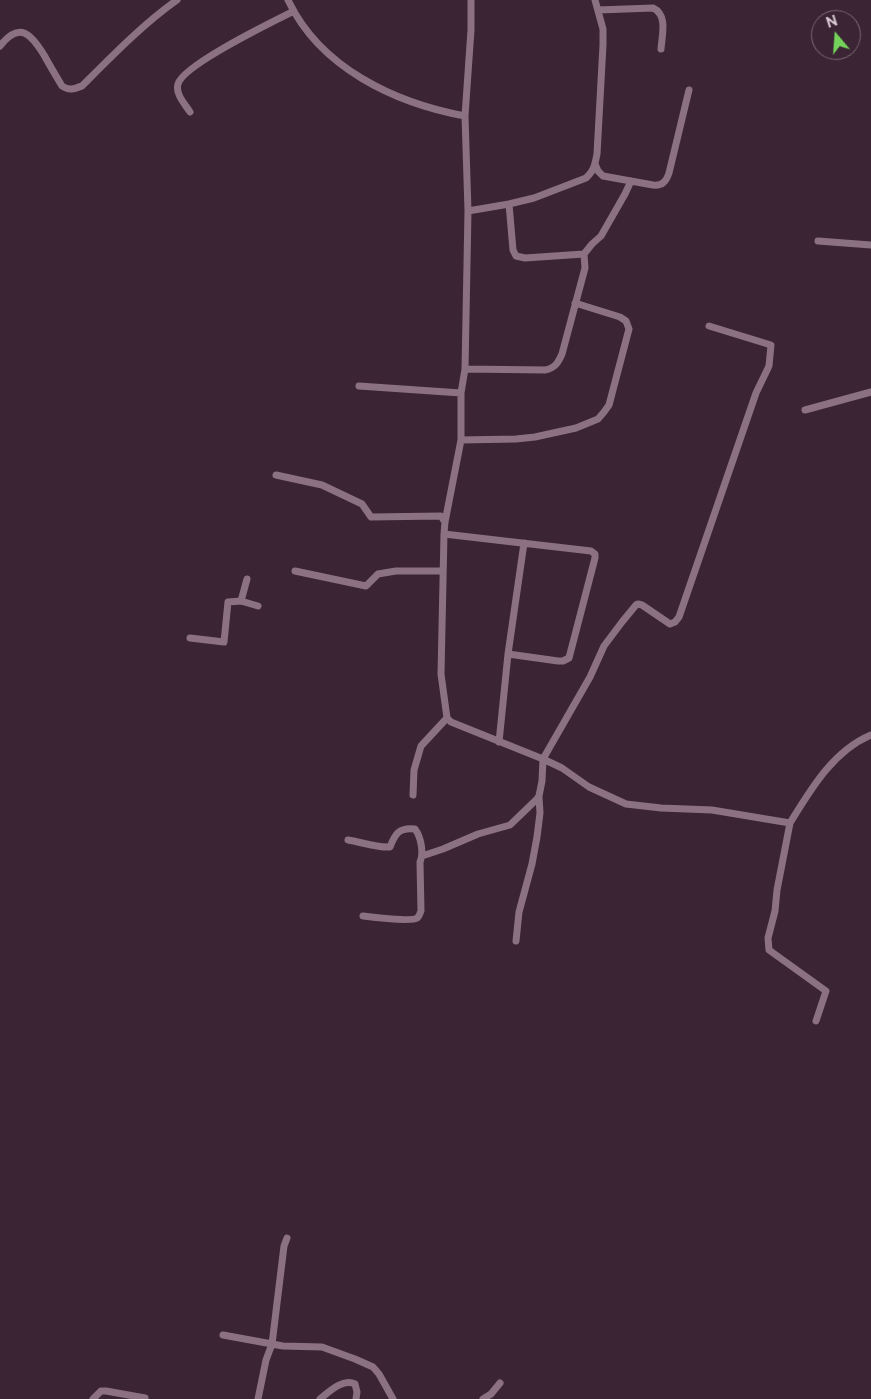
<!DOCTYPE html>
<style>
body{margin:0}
#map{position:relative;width:871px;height:1399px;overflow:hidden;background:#3b2433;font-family:Raleway,sans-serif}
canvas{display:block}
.north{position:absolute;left:811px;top:10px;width:50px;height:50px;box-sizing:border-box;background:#3b2433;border:1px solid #7c6875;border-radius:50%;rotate:342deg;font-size:14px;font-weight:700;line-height:20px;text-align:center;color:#ddcdd7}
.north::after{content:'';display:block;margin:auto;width:18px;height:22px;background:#74d25b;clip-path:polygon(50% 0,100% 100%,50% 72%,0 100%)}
</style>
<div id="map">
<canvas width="871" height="1399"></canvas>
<div class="north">N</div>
</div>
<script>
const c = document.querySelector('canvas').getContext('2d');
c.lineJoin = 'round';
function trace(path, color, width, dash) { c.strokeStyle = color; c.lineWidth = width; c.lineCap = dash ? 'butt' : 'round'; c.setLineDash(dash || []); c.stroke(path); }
trace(new Path2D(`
 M288,0C320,68 395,103 465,116
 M471,0V30L465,116L468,211L465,369L461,393V440L445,522L444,534L441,674L447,718L451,722L543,759L562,768L589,787L626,804L661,808L712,810L790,823
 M598,10L653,8C668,15 662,35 661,49
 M0,46C20,21 31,34 44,55C50,66 56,76 62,86C69,91 74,89 82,86C112,56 142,25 177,0
 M190,112C185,104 175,94 178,84C183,65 274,21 294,11
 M595,164L598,171L603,176L653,185C662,186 666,182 669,173L689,90
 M509,204L513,250L516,256L525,258L584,254
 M468,211L509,204L534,198L586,178C594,171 595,164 597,154L603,45V29L595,0
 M818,241L871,245
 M465,369L545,370C555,368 558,363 562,354L585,268L584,254L592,244L601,236L625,194L631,181
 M359,386L461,393
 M805,410L871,392
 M461,440L516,439L535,437L576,428L598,419L604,412L609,405L629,329L626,321L620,317L575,303
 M276,475L322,485L362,504L371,517L441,516L445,522
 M444,534L591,551L595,554V558L569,658L563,661H558L508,654
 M295,571L366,586L378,574L396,571H443
 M241,601L247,579
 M190,638L224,642L228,602L241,601L258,606
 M499,742L508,654L524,543
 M413,795L414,770L421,746L447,718
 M348,840C361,842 377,848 390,847C395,834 399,827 415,829C421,837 424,853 420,862L421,911C420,913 419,917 417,918C412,922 371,917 363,916
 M422,856L443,849L478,834L510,825L537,799L539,796L542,781L543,759L590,677L604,646L622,622L636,605L638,604L642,605L670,624L675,622L679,617L756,393L769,366L771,345L709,326
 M516,941L519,912L532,864L537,837L540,813L539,797
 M816,1021L826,991L769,950L768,938L775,911L777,890L790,823C811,789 833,751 871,735
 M223,1335L283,1346L322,1347L355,1359L373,1367L379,1374L393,1399
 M93,1399L101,1391H106L145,1398
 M258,1399L266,1360L272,1344L284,1246L287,1238
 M320,1399C329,1392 343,1378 355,1384L357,1392L356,1399
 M483,1399L491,1394L500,1383`), '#8c7182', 7);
</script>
